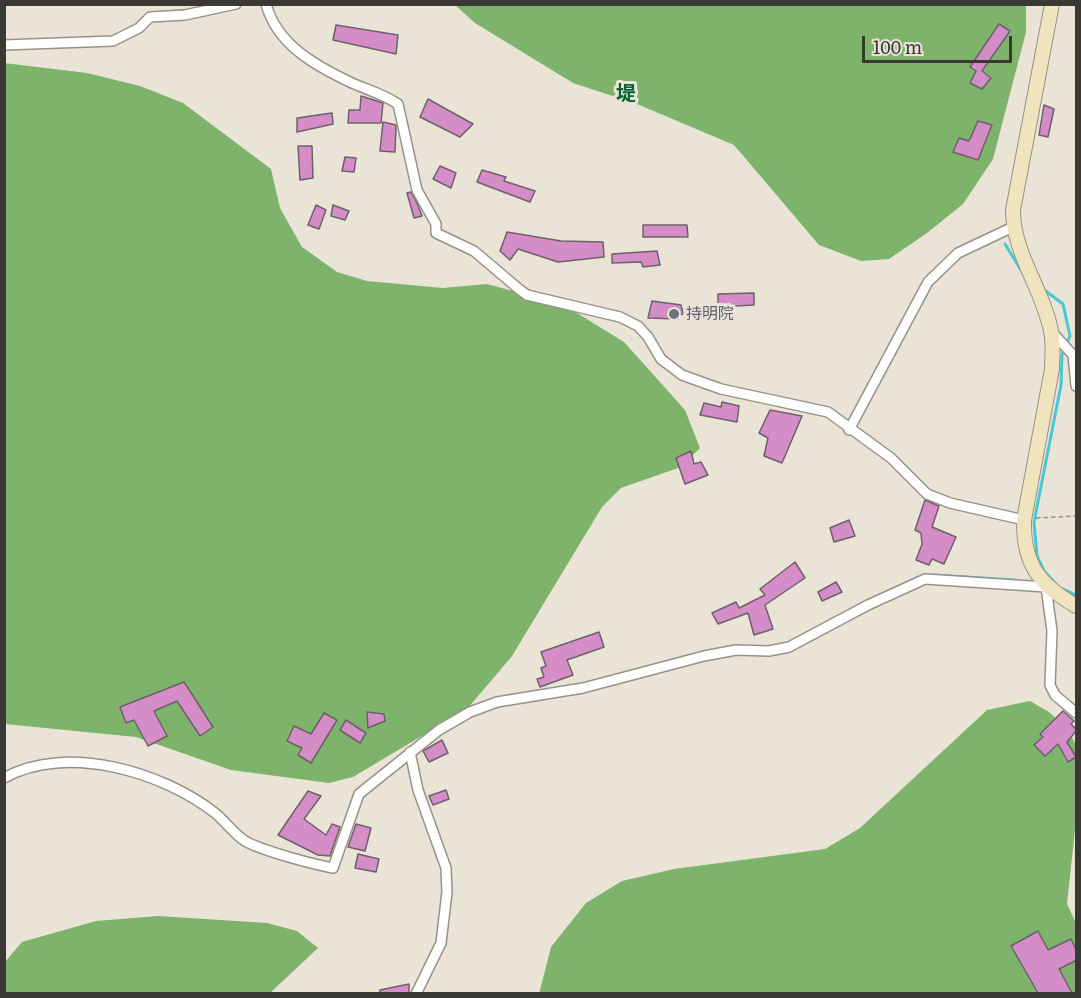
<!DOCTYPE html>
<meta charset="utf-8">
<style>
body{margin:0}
#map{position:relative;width:1081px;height:998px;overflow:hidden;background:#eae4d7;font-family:Literata,serif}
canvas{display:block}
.frame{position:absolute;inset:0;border:6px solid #3a3832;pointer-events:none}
.scale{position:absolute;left:862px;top:36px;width:150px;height:27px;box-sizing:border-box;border:3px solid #3a3832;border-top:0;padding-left:8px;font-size:18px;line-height:21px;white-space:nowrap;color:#3a3832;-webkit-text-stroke:4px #eae4d7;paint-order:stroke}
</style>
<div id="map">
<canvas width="1081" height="998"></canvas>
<div class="frame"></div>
<div class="scale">100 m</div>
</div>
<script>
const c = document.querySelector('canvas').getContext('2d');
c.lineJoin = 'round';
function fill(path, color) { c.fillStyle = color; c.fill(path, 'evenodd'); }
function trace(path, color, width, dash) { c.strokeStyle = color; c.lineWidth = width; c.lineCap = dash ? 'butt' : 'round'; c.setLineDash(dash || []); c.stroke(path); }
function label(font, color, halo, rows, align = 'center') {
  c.font = font + ' Literata,"Noto Sans JP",serif'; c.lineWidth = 6; c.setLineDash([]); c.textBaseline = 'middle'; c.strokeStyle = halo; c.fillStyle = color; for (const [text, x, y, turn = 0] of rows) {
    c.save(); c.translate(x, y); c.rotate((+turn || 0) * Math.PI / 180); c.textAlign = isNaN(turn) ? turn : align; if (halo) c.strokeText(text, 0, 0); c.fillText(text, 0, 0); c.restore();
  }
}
fill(new Path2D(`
 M1026,4V32L993,159L963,204L927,233L889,259L861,261L819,245L734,145L637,104L573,83L475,23L455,5Z
 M4,63L87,73L140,86L183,103L271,169L280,208L302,247L337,272L367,281L443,288L487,284L564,305L624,342L685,410L700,448L681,467L621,488L602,507L512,656L467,709L353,777L329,783L231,770L136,737L5,724Z
 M1030,701L1049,712L1068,730L1076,745V820L1067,904L1076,923V993L539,994L551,947L586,903L622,881L674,869L825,849L860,828L987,710Z
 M158,916L267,923L297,931L318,948L270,993H5V962L22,942L96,921Z`), '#7db36b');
trace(new Path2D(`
 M1005,244L1021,270
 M1043,289L1063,304L1070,336L1062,355L1061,385L1034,522L1037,556L1044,571L1055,583
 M934,575L1014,580
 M1062,589L1076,595`), '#43cbd5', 3);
const building = new Path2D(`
 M999,24L1010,31L982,71L991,78L982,89L970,83L976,71L970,67Z
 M336,25L398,35L396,54L333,40Z
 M361,96L383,103L381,123H348L349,110H360Z
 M428,99L473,124L460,137L420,117Z
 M1044,105L1054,109L1048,137L1039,135Z
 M332,113L333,124L297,132V118Z
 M978,121L992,125L978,160L953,152L959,138L969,141Z
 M383,122L396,125L395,152L380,151Z
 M298,146H312L313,178L300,180Z
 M345,157L356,158L354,172L342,171Z
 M440,166L456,173L451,188L433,179Z
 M482,170L506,177L504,181L535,191L530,202L477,182Z
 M411,192L417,203L422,216L414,218L407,193Z
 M316,205L326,210L319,229L308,225Z
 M333,205L349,211L345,220L331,216Z
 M643,225H687L688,237H643Z
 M507,232L561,241L603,242L604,257L558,262L518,249L510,260L500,251Z
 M657,251L660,265L643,267L641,262L612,263V254Z
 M754,293V305L718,307V294Z
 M652,301L681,305L683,314L678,315V319L648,318Z
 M722,402L739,406L737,422L700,415L704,403L721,407Z
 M770,410L802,416L782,463L764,456L768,438L759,433Z
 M691,451L694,464L701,462L708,475L685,484L676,458Z
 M925,500L939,506L932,527L956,537L944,564L932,559L929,565L916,560L922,544L921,533L915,530Z
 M849,520L855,536L834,542L830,528Z
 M795,562L805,578L765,605L773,629L754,635L748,613L718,624L712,613L736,602L739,608L765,595L760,589Z
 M836,582L842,592L822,601L818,592Z
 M599,632L604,647L567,660L573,675L540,687L537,679L544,677L541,668L546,666L541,652Z
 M184,682L213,727L200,736L177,701L154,711L167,736L148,746L134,720L126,723L120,707Z
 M1063,711L1074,721L1071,724L1077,730L1067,742L1076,757L1068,762L1058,744L1045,756L1034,745L1043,737L1040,734Z
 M367,712L384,714L385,721L368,728Z
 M324,713L337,720L311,763L298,755L302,748L287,741L294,726L311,734Z
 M346,720L366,733L360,743L340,730Z
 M442,740L448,753L429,762L423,751Z
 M446,790L449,799L433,805L429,796Z
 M308,791L321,796L304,819L326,835L332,824L340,827L330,856L318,855L278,835Z
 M356,824L371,828L365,851L348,847Z
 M358,854L379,859L376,872L355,868Z
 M1038,931L1048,950L1071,939L1077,952V960L1059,969L1072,993H1038L1011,946Z
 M409,984V993H380V990Z`);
fill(building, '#d58dc7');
trace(building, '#6c6169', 1.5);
const street = new Path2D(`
 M266,4C277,45 316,66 352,83C368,90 383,94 398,104L417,190L436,224V233L474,251L520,290L527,295L620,317L638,326L648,337L661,359L682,375L721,389L828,412L891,458L927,494L950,503L1024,520
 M4,45L113,41L139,28L150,17L185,15L236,4
 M1051,331L1073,355L1076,386
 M849,430L928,282L958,253L1013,227
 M410,752L418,790L446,868L447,892L441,943L416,994
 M4,778C66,743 163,772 215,813C225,821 234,834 245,841C263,851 312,864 333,868L359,794L439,730L470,712L497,702L583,688L704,656L736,650L769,651L789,647L868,605L925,579L1046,587L1052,631L1050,685L1055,695L1076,713`);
const secondary = new Path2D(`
 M1052,4L1013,210C1013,254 1043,289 1051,331C1054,344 1052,357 1052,369L1024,520C1023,565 1040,585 1076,606`);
trace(street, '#979286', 12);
trace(secondary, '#979286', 16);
trace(new Path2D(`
 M1036,518L1076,516`), '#98948a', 1.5, [4.5, 3]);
trace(street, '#fff', 9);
trace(secondary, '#efe4bd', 14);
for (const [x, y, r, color] of [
 [674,314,6,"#6b7280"]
]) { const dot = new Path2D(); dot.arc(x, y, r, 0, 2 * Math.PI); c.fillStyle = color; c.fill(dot); trace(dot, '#eae4d7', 2); }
label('16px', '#5b616d', '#eae4d7', [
 ["持明院",686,314]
], 'left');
label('bold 20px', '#0b6038', '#eae4d7', [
 ["堤",626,94]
]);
</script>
